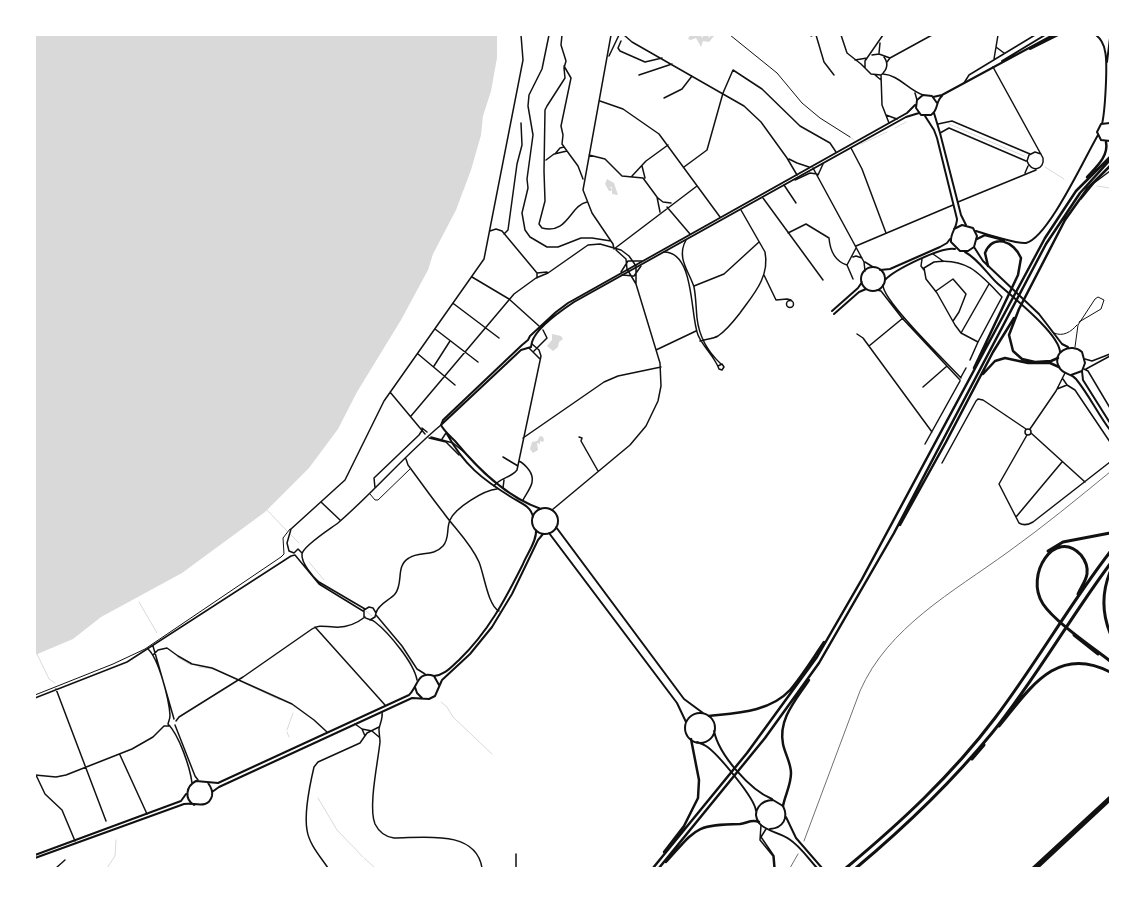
<!DOCTYPE html>
<style>
body{margin:0}
#map{position:relative;width:1145px;height:903px;overflow:hidden;background:#fff;font-family:"Varela Round",sans-serif}
canvas{display:block}
.frame{position:absolute;inset:0;border:36px solid #fff;pointer-events:none}
</style>
<div id="map">
<canvas width="1145" height="903"></canvas>
<div class="frame"></div>
</div>
<script>
const c = document.querySelector('canvas').getContext('2d');
c.lineJoin = 'round';
function fill(path, color) { c.fillStyle = color; c.fill(path, 'evenodd'); }
function trace(path, color, width, dash) { c.strokeStyle = color; c.lineWidth = width; c.lineCap = dash ? 'butt' : 'round'; c.setLineDash(dash || []); c.stroke(path); }
fill(new Path2D(`
 M35,35H497V58L491,91L483,116L481,135L471,170L456,210L433,254L428,270L401,320L357,392L338,429L309,468L265,512L182,573L101,617L73,639L35,655Z
 M690,35H701L702,38L704,35H708L709,38L711,35L714,36L709,42L703,41L701,47L696,38L691,40L688,39Z
 M607,179L614,183L618,195L612,194V187H610L612,189L611,191H609L605,184Z
 M552,334L561,336L563,339L559,342L558,347L553,351L547,346L552,340Z
 M540,436L543,437L544,440L543,442L540,441V444L537,443L538,450L533,453L530,449L532,442L537,441Z`), '#d9d9d9');
trace(new Path2D(`
 M949,124L1024,156
 M895,128L906,122
 M850,137L854,140
 M861,144L887,132
 M1045,167L1064,179
 M1097,186L1110,188
 M267,510L287,531
 M290,534L299,543
 M309,562L324,580
 M344,598L355,604
 M139,602L157,633
 M366,611L372,616
 M380,624L392,638
 M401,648L412,664
 M37,654L49,679L55,683
 M177,657L191,665
 M198,667L214,669
 M246,684L280,700
 M441,702L447,707L453,717L492,754
 M287,730L293,713
 M287,732L289,737
 M318,798L337,830L363,857
 M364,858L374,867
 M107,868L115,856L116,840
 M374,868H375`), '#d9d9d9', 1);
trace(new Path2D(`
 M1054,333C1063,337 1071,332 1077,325
 M1075,347L1078,325L1095,299L1098,297L1104,300L1101,309L1079,322`), '#111', 1);
trace(new Path2D(`
 M730,35L777,73L802,103L820,118L850,137
 M370,494L375,500H378L410,469
 M35,695L113,664L145,649L281,557L284,554L283,538L290,529`), '#111', 1);
trace(new Path2D(`
 M549,35L542,69L529,95L528,106L533,135L527,179L528,188L522,213L525,230L530,237L547,247H558L581,238H592L611,241
 M562,35L561,45L566,61L564,68L565,78L547,106L545,110L544,171L545,201L539,224L542,228C568,235 570,205 587,202
 M611,35L583,190L592,213L613,244L614,249
 M624,35L632,42L744,106L761,122L787,158L797,175
 M816,35L824,62L834,75
 M841,35L847,53L861,64L871,74L881,75C887,70 889,64 884,57
 M811,36L813,35
 M621,41L618,48L620,51L645,62L662,58
 M996,47L1004,53
 M879,53L880,43
 M872,55L879,54L890,58
 M609,56L619,35
 M994,59L998,35
 M855,60L867,58
 M887,62L890,58L932,35
 M564,66L571,78L561,126L563,135L562,144L567,151
 M993,67L1043,158C1045,170 1031,173 1027,161L1029,155L1035,152L1041,154
 M865,68V61L883,35
 M883,74C899,75 908,90 923,95
 M639,75L672,64
 M875,75L881,80
 M881,75L882,105L889,123
 M964,83L969,75L1035,35
 M915,93L917,100
 M664,98L682,89L692,76
 M600,101L623,109L659,134L720,217
 M886,115L897,119
 M938,124L952,121L1030,154
 M940,133L949,128L1026,161
 M851,148L862,169L886,233
 M555,154L560,148L564,147
 M589,155L605,159L622,176L643,178L657,197L660,212
 M789,159L797,163L809,167
 M546,160L554,154L567,151L578,166L583,179
 M642,166L645,178
 M684,167L707,150L723,93L733,70L762,89L800,126L830,143L836,152
 M813,168L864,262L865,271
 M1025,173L1028,166
 M818,175L823,164
 M632,176L646,161L668,145
 M795,180L810,173L817,174
 M784,185L796,203
 M658,198L663,202L671,203
 M763,198L823,280
 M1081,199L1094,183L1110,171
 M958,202L1036,170
 M667,207L690,234
 M490,231L496,229L502,231L537,273V278
 M788,233L806,224L829,238C830,250 834,261 847,265
 M504,234L508,230L517,164L522,145L521,123
 M686,240C676,258 689,271 694,287C696,297 696,308 697,318C699,336 708,352 721,364
 M856,246L953,205
 M614,249L697,186
 M664,252C695,252 690,316 698,335C703,347 715,357 719,369L722,370L724,367L722,364L718,366
 M933,254L943,261
 M853,257L856,256L862,258
 M922,259L921,266L924,270
 M865,262L873,267
 M934,262C967,257 981,275 1002,297L978,342L961,333L955,325L937,293L926,279L924,268Z
 M621,272L628,261H642
 M537,273L547,272
 M622,275L634,276L641,266
 M764,275L776,300L787,299L791,300
 M472,277L509,299L539,326
 M853,279L847,265L856,248
 M883,285C882,300 948,364 961,378
 M694,286L724,274L759,242
 M877,290L881,291L902,318L960,380
 M936,291L953,279L966,294L959,312L953,321
 M786.5 304a3.5 3.5 0 1 1 7 0a3.5 3.5 0 1 1-7 0Z
 M454,304L499,338
 M435,329L478,362
 M961,333L989,284
 M857,334L863,338L932,432
 M700,341C706,339 713,339 718,336C727,330 733,322 740,313C753,295 770,277 765,252L741,210
 M869,346L903,318
 M529,348L540,359
 M656,350L696,331
 M534,351L547,338L543,330
 M418,354L455,385
 M1085,359L1092,361L1110,354
 M970,360L978,342
 M434,366L450,341
 M1084,369L1088,371L1110,408
 M1086,369L1110,356
 M961,377L966,368
 M1063,379L1067,385
 M923,387L947,366
 M1057,389L1067,385L1075,390L1110,442
 M390,392L425,434
 M411,416L514,294L536,278L548,273L588,245L600,244L621,250L629,256L636,266V284
 M422,428L427,432
 M1025 432a3 3 0 1 1 6 0a3 3 0 1 1-6 0Z
 M1030,429L1056,391L1065,373
 M1031,433L1085,482
 M1027,435L999,484L1019,523C1024,526 1028,525 1033,522L1110,462
 M431,437L453,443L464,452
 M579,437L582,438L581,441L598,471
 M429,438L446,442L459,455
 M523,438L604,382L618,376L661,367
 M442,439L446,433
 M925,444L960,381
 M503,457L518,466
 M406,459L408,465C420,481 431,497 443,512C455,529 470,542 479,562C484,574 488,606 499,611
 M519,461C523,463 526,466 529,470C537,481 529,489 523,500
 M942,463L976,401L978,399L983,400L1026,429
 M494,486C499,478 511,478 517,470L541,356L539,350L532,344
 M375,488L374,478L419,435L423,429
 M503,488L504,480
 M321,502L340,520
 M552,510L630,445L646,426L658,401L661,386L660,363L636,284L627,269L626,259L616,250
 M1016,517L1062,462
 M294,553L289,551L287,543L291,529L345,480L384,401L484,259L523,60L521,35
 M294,553L298,549L302,553
 M295,555L319,584L363,611
 M365,609L319,582C313,577 301,563 302,554C303,546 330,529 338,523C374,492 405,455 441,425
 M376,613C378,604 390,600 395,594C404,583 395,566 409,558C419,551 433,557 443,546C450,538 446,529 450,520C455,508 484,490 497,489
 M376,615L402,646L417,669L425,674
 M370,620L375,617L376,613L373,608L369,607L364,610V617C368,620 372,619 375,622C389,633 414,663 417,680
 M315,627L385,705
 M153,646L174,719
 M148,649C159,659 169,700 170,715C170,719 169,720 168,724C179,735 190,767 192,783
 M153,655L158,650L167,648L178,656L192,664L212,668L292,704L314,720L327,732
 M56,689L106,821
 M35,698L127,662L291,556L295,555
 M382,712C383,719 380,723 379,729C379,734 380,738 380,742C378,762 368,807 375,824C379,832 386,837 394,838C423,838 476,829 482,868
 M176,721L179,717L243,677L312,629C319,624 326,627 334,627C346,628 356,624 365,617
 M355,724L362,729L365,736
 M175,725L195,776L198,780
 M362,729L372,731L379,737
 M120,755L147,814
 M35,775L56,777L66,775L132,749L153,737L164,726H170
 M36,775L45,794L62,810L75,841
 M761,825L760,840L773,856L774,868
 M766,829L761,837L774,856L775,868
 M516,854V868
 M56,868L65,860
 M328,868C320,856 309,844 307,830C304,813 310,784 314,767L318,762L360,743L367,733L379,727`), '#111', 1.5);
trace(new Path2D(`
 M1096,35C1101,39 1104,45 1105,51C1108,63 1105,112 1102,124
 M1030,49L1058,35
 M1002,61L1045,35
 M1107,62L1110,38
 M933,97L942,95L1053,35
 M937,103L932,96L923,95L917,100L916,108L921,115H931C939,110 935,102 942,96
 M934,113L940,133L961,215L966,225
 M925,116L934,130L937,138L957,219C957,228 950,233 951,242L960,251H968L974,247L977,236L973,228L962,225L954,229
 M1110,123L1101,124L1097,132L1101,140L1110,141
 M976,231C985,234 1018,244 1026,243C1048,238 1085,157 1098,135
 M974,247L983,261L1039,314L1062,344L1068,347
 M965,252C978,259 986,272 996,282C1011,296 1059,333 1060,352
 M861 279a12 12 0 1 1 24 0a12 12 0 1 1-24 0Z
 M880,270L890,269L940,247L947,243L950,239
 M885,280C894,270 942,246 955,249
 M832,311L858,288L862,282
 M834,314L859,292L866,289
 M532,342C536,328 562,310 574,302L906,117L919,113
 M1082,371L1083,380L1110,423
 M1071,375L1082,371L1085,363L1082,352C1071,342 1051,352 1059,367C1063,375 1071,373 1076,379C1089,395 1098,414 1110,430
 M442,424L521,350L531,347L532,342
 M441,425L443,420L522,345L528,340L530,336L556,312L568,303L907,113L915,105
 M441,425C444,431 450,436 455,441C478,469 506,497 541,509
 M447,434C464,465 482,479 511,497C521,503 531,506 533,517
 M532 521a13 13 0 1 1 26 0a13 13 0 1 1-26 0Z
 M556,527L684,699L703,713
 M549,533L677,703L686,722
 M434,676C445,675 451,667 459,660C488,632 505,600 523,564C527,554 537,541 536,530
 M415,687L417,693L422,698
 M685 728a15 15 0 1 1 30 0a15 15 0 1 1-30 0Z
 M714,731C719,755 750,790 772,799
 M697,742C700,743 703,744 706,746C717,753 755,798 756,811
 M212,792L219,787L412,698L429,699L435,696L442,680L470,654L492,627L512,594L538,540L543,534
 M194,805C184,799 186,786 196,781L218,783L409,695C418,687 417,670 434,676L439,685
 M786,817L796,838L822,868
 M770,829C783,828 789,818 783,806L773,800C761,800 751,811 759,823C765,831 781,833 789,839C800,846 808,858 817,868
 M35,855L181,801L186,794
 M35,858L184,804C194,802 208,810 212,796C213,791 211,787 208,783`), '#111', 2);
trace(new Path2D(`
 M1087,177C1096,167 1109,156 1106,142
 M977,239L985,235L1004,240
 M1058,358L1051,361L1035,362L1022,359L1013,351L1009,335L1019,309L1065,220L1087,189L1110,166
 M974,368L1018,275L1021,258C1014,241 993,233 985,253L988,266
 M983,374L995,361L1005,358L1028,363H1050L1059,367
 M900,525L946,442L993,352L1014,318
 M709,716C736,713 770,712 790,690C802,676 813,658 824,642
 M783,806C785,795 791,785 791,773C791,763 785,754 783,744C778,719 796,700 809,680
 M664,852L684,826L698,798L699,780L691,739
 M666,862C697,828 694,825 740,824C747,823 752,819 759,822
 M653,868L747,753L817,657L862,579L1045,238L1076,191L1110,157
 M659,868L765,738L819,663L894,533L1046,244L1080,193L1110,160`), '#111', 2.5);
trace(new Path2D(`
 M1048,551L1063,542L1110,533
 M1110,572C1102,592 1102,613 1110,633
 M1078,594C1081,587 1086,581 1087,574C1088,567 1085,560 1081,555C1055,527 1024,575 1043,604C1055,622 1092,647 1110,661
 M1074,635L1098,654
 M999,726C1029,690 1056,644 1110,672
 M972,759L984,745
 M846,868C900,823 952,775 995,718C1036,664 1069,605 1110,552
 M856,868C905,827 951,783 992,733C1035,680 1069,619 1110,564
 M1033,868L1110,797
 M1037,868L1110,800`), '#111', 3);
trace(new Path2D(`
 M804,841L860,691C888,627 953,592 1008,552C1043,527 1077,499 1110,472
 M790,868L798,854`), '#707070', 1);
</script>
